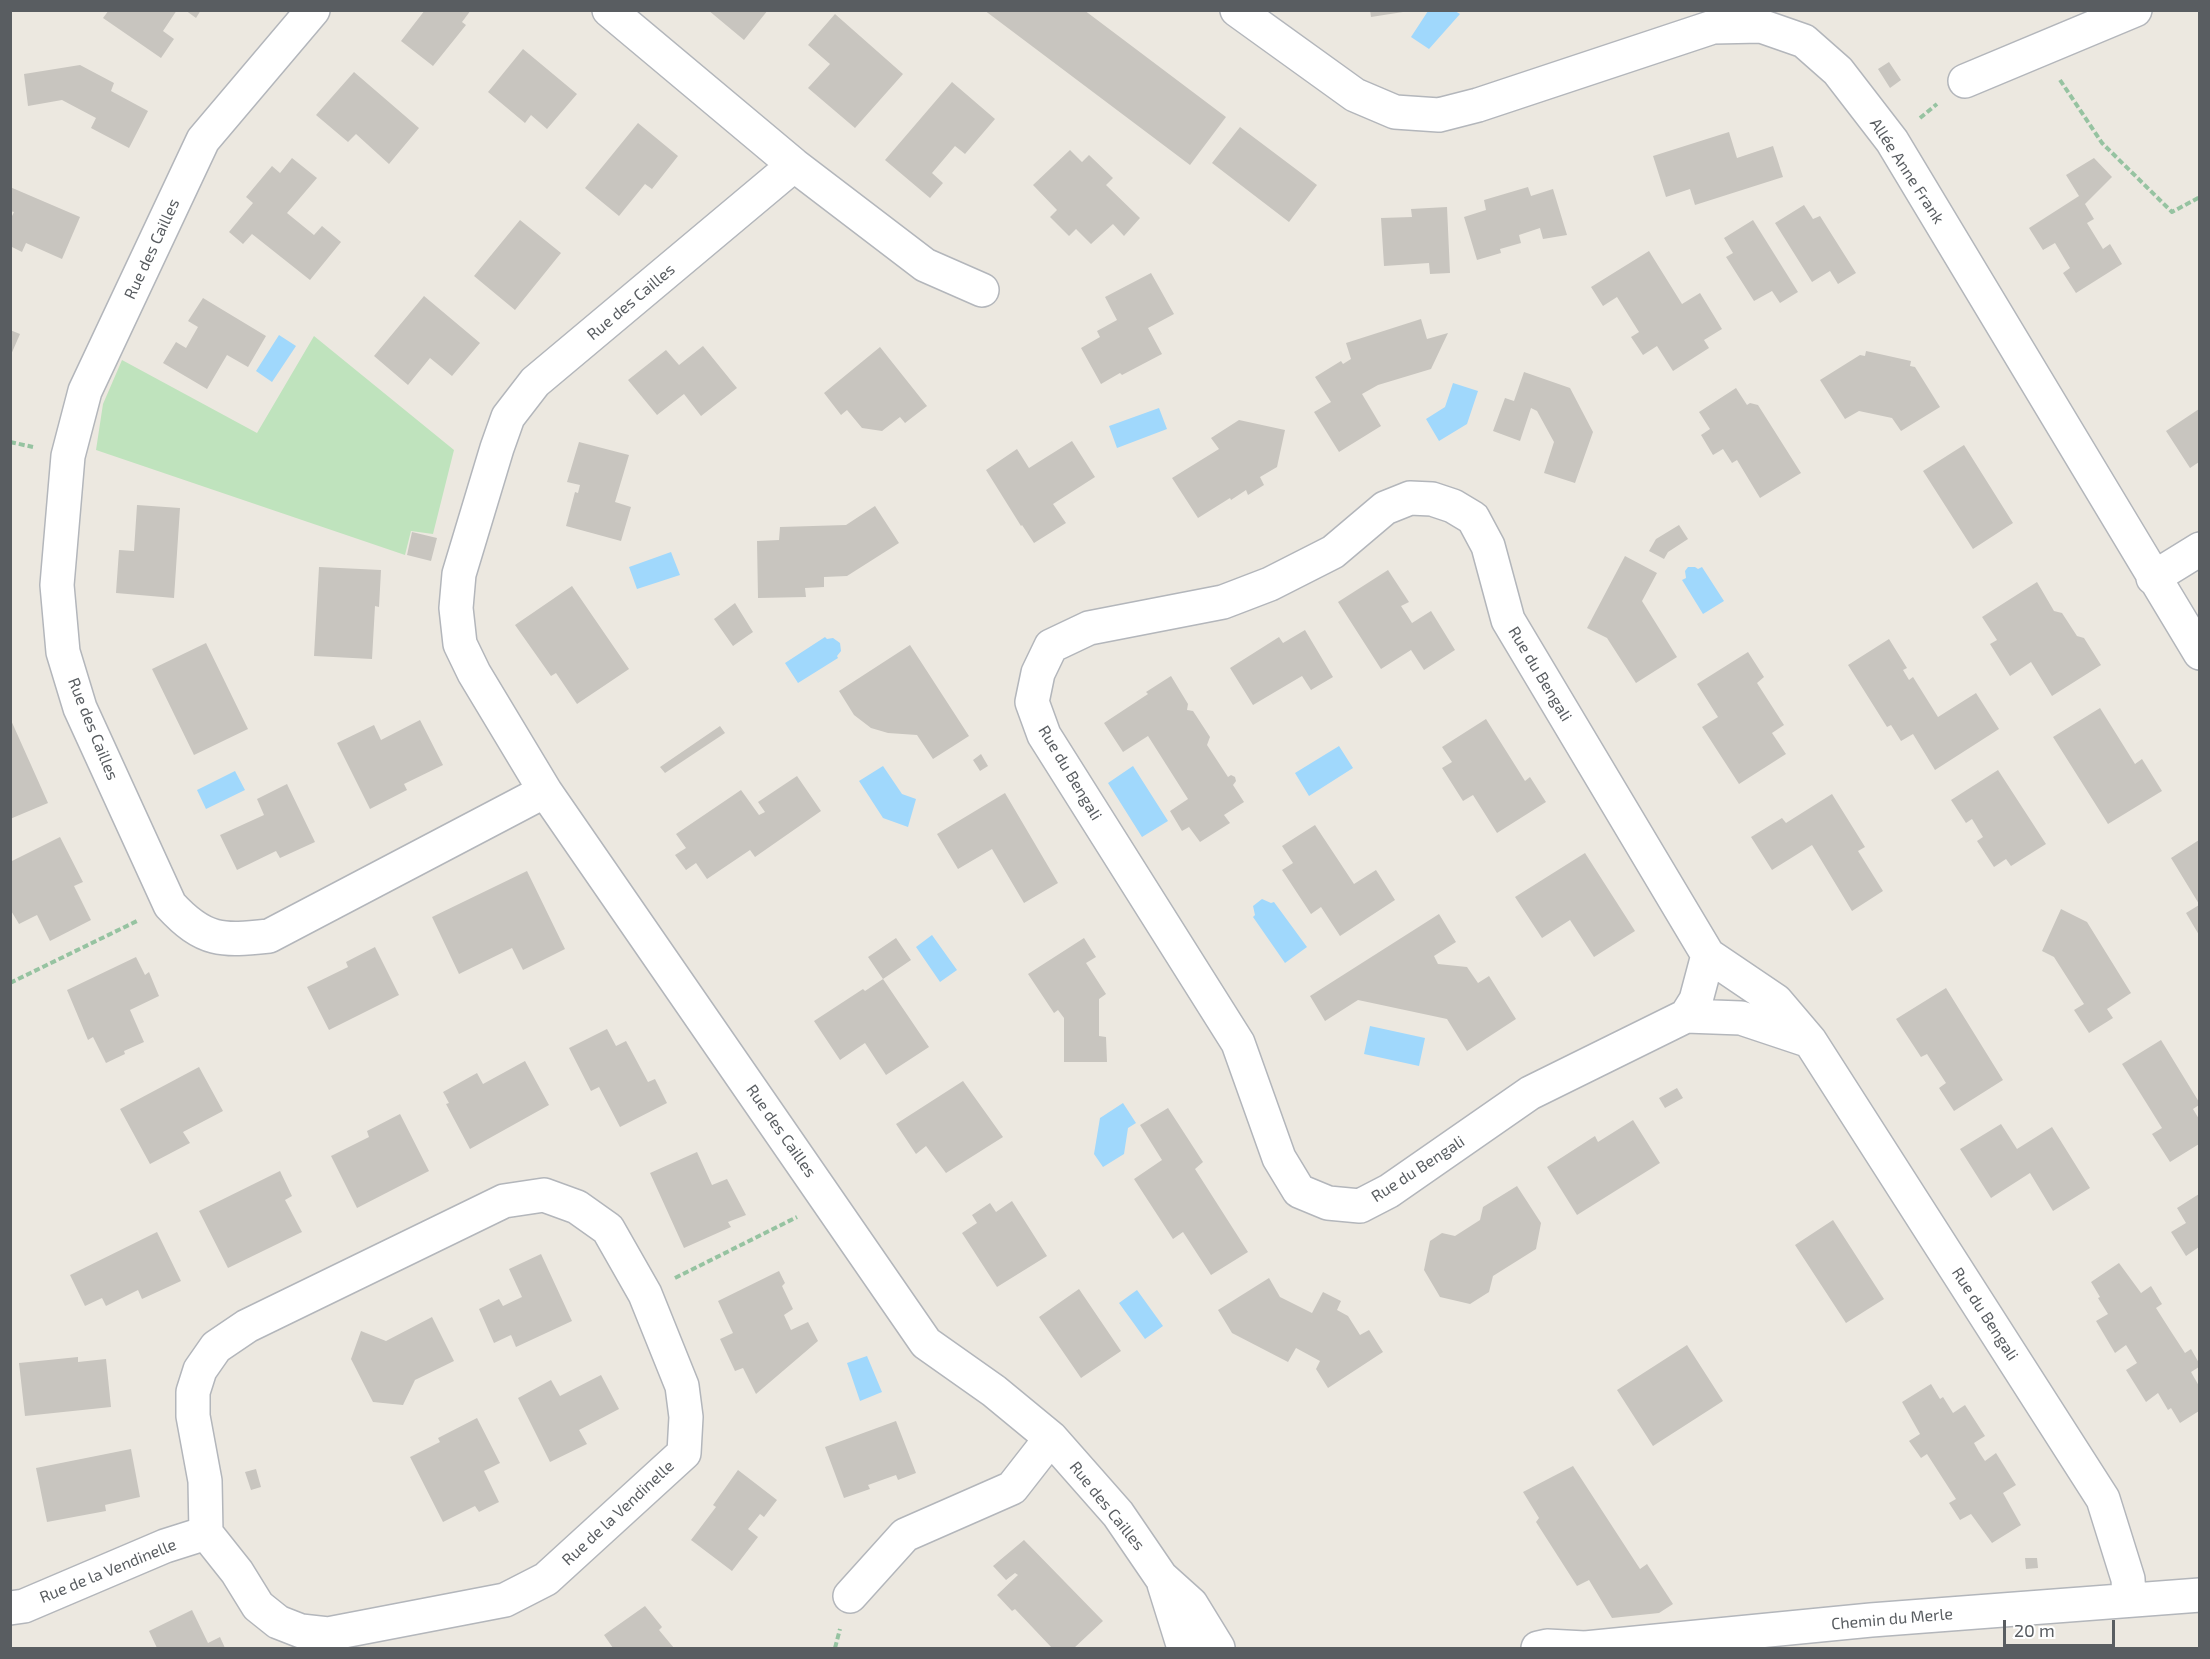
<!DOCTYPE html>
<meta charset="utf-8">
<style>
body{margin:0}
#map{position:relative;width:2210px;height:1659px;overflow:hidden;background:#ece8e0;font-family:"Exo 2",sans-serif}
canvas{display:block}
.frame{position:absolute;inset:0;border:12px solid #595d61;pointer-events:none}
.scale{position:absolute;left:2003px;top:1620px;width:112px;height:27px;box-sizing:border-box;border:3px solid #595d61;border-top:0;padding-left:8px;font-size:18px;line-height:21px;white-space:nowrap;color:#595d61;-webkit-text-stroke:4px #fff;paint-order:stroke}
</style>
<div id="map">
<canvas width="2210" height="1659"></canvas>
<div class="frame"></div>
<div class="scale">20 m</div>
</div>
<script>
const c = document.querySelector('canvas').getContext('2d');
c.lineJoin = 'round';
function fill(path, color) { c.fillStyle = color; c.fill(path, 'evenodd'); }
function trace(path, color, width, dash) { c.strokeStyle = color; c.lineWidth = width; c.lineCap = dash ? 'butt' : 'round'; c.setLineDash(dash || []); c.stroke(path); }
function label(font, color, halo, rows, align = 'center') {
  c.font = font + ' "Exo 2",sans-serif'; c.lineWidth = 6; c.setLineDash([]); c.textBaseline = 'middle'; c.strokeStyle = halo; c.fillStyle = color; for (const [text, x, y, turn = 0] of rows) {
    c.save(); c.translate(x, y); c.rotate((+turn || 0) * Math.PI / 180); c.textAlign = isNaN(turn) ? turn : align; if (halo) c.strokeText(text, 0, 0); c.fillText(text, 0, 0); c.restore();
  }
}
fill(new Path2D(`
 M314,336L454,450L433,534L411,531L405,555L96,450L103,404L122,360L257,433Z`), '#bfe3bd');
fill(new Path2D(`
 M1428,11H1455L1460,14L1429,49L1411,37Z
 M279,335L296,346L272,382L256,371Z
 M1453,383L1478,391L1467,424L1439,441L1426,419L1445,407Z
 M1159,408L1167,429L1117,448L1109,426Z
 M671,552L680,575L637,589L629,567Z
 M1688,567H1695L1698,569L1702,567L1724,601L1703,614L1682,580L1686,578L1685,571Z
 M825,637L827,639L833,638L840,643L841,651L837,656L838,658L798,683L785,663Z
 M1339,746L1353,768L1309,796L1295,773Z
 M883,766L902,794L916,799L908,827L883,818L859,781Z
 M1133,766L1168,821L1142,837L1108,783Z
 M235,771L245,790L206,809L197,790Z
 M1262,899L1271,903L1274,902L1307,947L1285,963L1253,917L1255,915L1253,906Z
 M932,935L957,970L940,982L916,947Z
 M1370,1026L1425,1038L1419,1066L1364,1054Z
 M1123,1103L1136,1123L1128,1128L1124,1154L1103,1167L1094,1154L1100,1118Z
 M1137,1290L1163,1326L1145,1339L1119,1303Z
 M867,1356L882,1392L860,1401L847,1363Z`), '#a0d8fc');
fill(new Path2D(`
 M109,10H177L163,31L174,39L161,58L103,18Z
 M185,10H201L196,18Z
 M425,10H471L462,22L466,25L433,66L401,41Z
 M708,10H768L744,40Z
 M984,10H1084L1226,117L1190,165Z
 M1370,10H1403V12L1371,17Z
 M835,14L903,74L855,128L808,88L830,64L808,45Z
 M523,49L577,94L547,129L531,115L525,123L488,92Z
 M1889,62L1901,80L1890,88L1878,69Z
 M80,65L114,83L111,91L148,111L129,148L91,128L96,118L62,100L28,106L24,74Z
 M354,72L419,128L389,164L356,134L348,142L316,115Z
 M952,82L995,119L965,154L955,146L932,173L943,183L930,198L885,160Z
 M638,123L678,156L652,189L645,184L619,216L585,188Z
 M1240,127L1317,185L1289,222L1212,163Z
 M1729,132L1737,158L1773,146L1783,177L1695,205L1690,189L1666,197L1653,156Z
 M1070,150L1082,162L1089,155L1113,178L1106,185L1140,218L1124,236L1113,224L1091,244L1076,229L1069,236L1050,217L1057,210L1033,185Z
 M292,158L317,178L287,213L314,235L322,226L341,242L310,280L252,234L243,244L229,232L253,203L246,197L272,166L280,173Z
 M2094,158L2112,177L2085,204L2094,219L2087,223L2103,249L2110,244L2122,264L2076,293L2063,273L2070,268L2055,243L2043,250L2029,228L2079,196L2066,175Z
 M10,187L80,217L62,259L26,243L22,252L10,246V220L14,212L10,211Z
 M1528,187L1531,196L1553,189L1567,235L1543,239L1540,228L1519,235L1521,243L1500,249L1501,253L1477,260L1464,217L1486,210L1484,200Z
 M1804,205L1813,219L1820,216L1856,273L1838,284L1830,271L1812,282L1775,223Z
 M1447,207L1450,273L1430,274L1429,263L1384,266L1381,218L1412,217L1411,209Z
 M520,220L561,253L515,310L474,276Z
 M1753,220L1798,292L1780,303L1772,291L1754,301L1726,257L1733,253L1724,238Z
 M1649,251L1682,304L1700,293L1722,329L1704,340L1709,348L1673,371L1657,346L1643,355L1631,337L1639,332L1617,297L1603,306L1591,287Z
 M1151,273L1174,314L1148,328L1162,354L1122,375L1120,373L1101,384L1081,348L1100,337L1097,331L1117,320L1105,297Z
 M424,296L480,343L452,376L430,358L408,385L374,356Z
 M203,298L266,336L248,367L227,355L207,389L163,363L176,342L186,348L198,327L188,321Z
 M1421,319L1427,339L1448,333L1431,369L1378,385L1362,394L1381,426L1339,452L1314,412L1331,402L1315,377L1341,361L1343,364L1351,359L1346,343Z
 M10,330L20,334L10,357Z
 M703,346L737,388L701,416L684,394L657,415L628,380L666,350L679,365Z
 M880,347L927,406L905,423L900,417L882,431L862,428L847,410L841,415L824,393Z
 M1866,351L1911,361L1910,366L1915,367L1940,407L1901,431L1892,418L1859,411L1845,419L1820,380L1860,355L1865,356Z
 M1524,372L1570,388L1593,432L1575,483L1544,473L1554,442L1537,411L1531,408L1520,441L1493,431L1505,398L1514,401Z
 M1736,388L1747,405L1750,403L1758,405L1801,473L1760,498L1737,460L1732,463L1723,449L1713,455L1701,435L1710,429L1699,412Z
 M2199,409V462L2190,468L2166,431Z
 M1239,420L1285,430L1277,467L1260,477L1264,485L1248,495L1246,490L1231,500L1230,498L1198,518L1172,478L1219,449L1211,438Z
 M1072,441L1095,477L1053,504L1066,523L1034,543L1022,525L1021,526L986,470L1017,449L1029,468Z
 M579,442L629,455L615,502L631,507L621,541L566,526L575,492L578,493L580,485L567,482Z
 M1964,445L2013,523L1973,549L1923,471Z
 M137,505L180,508L174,598L116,593L119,550L134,551Z
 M875,506L899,543L847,576L824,577V587L805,588L806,597L758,598L757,541L779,540L780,527L846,525Z
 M1679,525L1688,539L1668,552L1664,559L1649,551L1656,539Z
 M412,532L437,538L431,561L407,555Z
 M1625,556L1657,573L1642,601L1677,657L1636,683L1607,638L1587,628Z
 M319,567L381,570L379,607L375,606L372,659L314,656Z
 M1388,570L1409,602L1401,606L1412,623L1431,611L1455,650L1424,670L1411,650L1381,669L1338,602Z
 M2037,582L2054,611L2062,613L2077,636L2084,638L2101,665L2052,696L2031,662L2010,676L1990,644L1997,640L1982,617Z
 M572,586L629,669L577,704L556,673L551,676L515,625Z
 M735,603L753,632L733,646L714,619Z
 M1305,630L1333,677L1311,690L1302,676L1253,705L1230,668L1279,637L1283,643Z
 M1889,639L1907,668L1903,670L1909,680L1913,677L1938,717L1976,693L1999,729L1935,770L1913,734L1901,741L1891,725L1887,727L1848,665Z
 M206,643L248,729L194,755L152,669Z
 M910,645L969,736L933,759L917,735L888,733L871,728L854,715L839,691Z
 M1748,652L1764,677L1757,683L1784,725L1772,733L1786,754L1739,784L1702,727L1718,717L1697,684Z
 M1171,676L1188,704L1187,710L1193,711L1210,737L1207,745L1228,777L1231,775L1235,777L1236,781L1233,785L1244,802L1224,815L1230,823L1200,842L1189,827L1182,831L1170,811L1188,799L1148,736L1123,752L1104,723L1148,694L1146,692Z
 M2100,708L2135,764L2142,759L2162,791L2108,824L2053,737Z
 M10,718L48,803L10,819Z
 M1486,719L1525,781L1530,777L1546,802L1497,833L1473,795L1463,801L1442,768L1452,762L1442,747Z
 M420,720L443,765L404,784L407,790L370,809L337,743L374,725L381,740Z
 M720,726L725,733L665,773L660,767Z
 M981,754L988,766L980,771L973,760Z
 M1998,770L2046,844L2011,866L2006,859L1994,867L1977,841L1983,837L1972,819L1966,823L1951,800Z
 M797,776L821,811L755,857L750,850L707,879L696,863L686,870L675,855L686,848L676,834L741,790L759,815L765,812L758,802Z
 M287,784L315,842L280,858L276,851L237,870L220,835L264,815L257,799Z
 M1005,793L1058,883L1024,903L992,849L958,869L937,834Z
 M1832,794L1865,847L1858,851L1883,891L1852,911L1812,845L1772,870L1751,837L1782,818L1786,823Z
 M1315,825L1354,884L1376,870L1395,900L1340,936L1321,907L1311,914L1282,870L1293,863L1282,846Z
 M60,837L83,882L74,886L91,920L50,941L37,915L19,924L10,909V862Z
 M2199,840V904L2171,858Z
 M1585,853L1635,931L1594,957L1570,920L1542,938L1515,897Z
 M527,871L565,949L523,970L512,948L459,974L432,917Z
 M2199,905V935L2186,913Z
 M2061,909L2087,922L2131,993L2107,1009L2113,1018L2089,1033L2074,1010L2084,1004L2054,957L2042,951Z
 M1439,914L1456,942L1434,956L1438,964L1467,967L1478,983L1489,976L1516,1019L1467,1051L1447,1019L1358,1000L1325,1021L1310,996Z
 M896,938L911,960L883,979L868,957Z
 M1084,938L1096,957L1086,963L1106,994L1099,999V1036L1106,1037L1107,1062H1064V1018L1058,1010L1054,1013L1028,974Z
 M375,947L399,995L329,1030L307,987L348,967L346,962Z
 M136,957L145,975L149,972L159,996L130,1010L144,1042L124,1051L125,1054L106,1063L93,1037L88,1040L67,990Z
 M883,979L929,1047L886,1075L865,1043L840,1060L814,1021L863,989L865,991Z
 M1946,988L2003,1080L1954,1111L1939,1088L1946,1083L1927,1054L1921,1057L1896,1019Z
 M607,1029L616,1046L626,1041L648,1082L655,1079L667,1103L620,1127L599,1087L591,1091L569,1048Z
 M2161,1040L2199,1102V1105L2193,1109L2199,1119V1144L2170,1162L2152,1134L2162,1128L2122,1064Z
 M525,1061L549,1105L470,1149L446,1104L449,1103L443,1092L477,1073L483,1084Z
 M199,1067L223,1111L183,1132L190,1143L150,1164L120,1109Z
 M963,1081L1003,1137L946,1173L926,1146L916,1154L896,1124Z
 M1677,1088L1683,1098L1665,1108L1659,1098Z
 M1168,1108L1203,1162L1195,1169L1248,1252L1211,1275L1183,1232L1173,1239L1134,1179L1162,1160L1140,1125Z
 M400,1114L429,1171L357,1208L331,1156L369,1137L367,1131Z
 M1633,1120L1660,1163L1577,1215L1547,1167L1595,1136L1598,1142Z
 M2001,1124L2017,1149L2052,1127L2090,1188L2053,1211L2030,1173L1991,1198L1960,1149Z
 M697,1152L712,1185L727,1179L746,1215L728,1222L731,1227L684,1248L650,1173Z
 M280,1171L292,1196L285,1200L302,1232L228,1268L199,1211Z
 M1517,1186L1541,1223L1536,1249L1493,1276L1489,1292L1470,1304L1440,1297L1424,1270L1430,1241L1442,1233L1455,1236L1480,1220L1483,1207Z
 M2199,1194V1247L2186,1256L2171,1232L2186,1223L2177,1208Z
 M1012,1201L1047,1256L997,1287L962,1233L977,1223L972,1215L990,1203L996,1212Z
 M1833,1220L1884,1299L1846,1323L1795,1245Z
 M157,1232L181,1281L142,1299L138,1290L106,1306L102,1298L85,1306L70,1275Z
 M541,1254L572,1321L516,1347L511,1335L494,1343L479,1309L499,1299L503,1306L522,1297L509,1269Z
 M2119,1263L2141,1293L2151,1286L2162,1304L2156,1308L2170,1330L2185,1353L2191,1349L2199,1363V1367L2191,1372L2199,1386V1411L2180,1423L2171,1408L2168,1410L2158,1393L2146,1402L2126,1370L2137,1363L2126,1345L2115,1353L2096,1321L2108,1314L2098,1298L2100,1297L2091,1282Z
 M779,1271L785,1283L782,1286L793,1309L784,1315L791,1330L808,1322L818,1341L756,1394L743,1368L735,1371L720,1339L733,1333L718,1301Z
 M1269,1278L1280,1297L1312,1313L1323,1292L1341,1301L1337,1310L1348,1316L1360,1335L1369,1330L1383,1352L1328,1388L1316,1369L1320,1361L1296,1348L1288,1362L1232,1333L1218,1310Z
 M1079,1289L1121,1351L1081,1378L1039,1317Z
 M432,1317L454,1361L415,1380L403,1405L373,1402L351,1359L361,1331L386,1341Z
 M1687,1345L1723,1401L1653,1446L1617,1390Z
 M78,1357V1362L106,1359L111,1407L25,1416L19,1363Z
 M601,1375L619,1409L579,1430L587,1444L550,1462L518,1398L551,1380L560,1396Z
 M1931,1384L1940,1399L1943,1397L1953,1413L1965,1405L1985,1436L1974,1443L1979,1452L1985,1461L1996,1453L2016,1485L2003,1493L2021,1525L1992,1543L1971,1514L1960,1520L1949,1503L1956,1499L1927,1454L1921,1458L1909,1441L1920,1434L1902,1402Z
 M477,1418L500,1463L484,1471L499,1502L479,1512L475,1506L443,1522L410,1457L440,1442L438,1438Z
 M896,1421L916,1473L898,1480L896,1475L868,1485L870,1489L844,1498L825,1447Z
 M131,1449L140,1497L105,1505L106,1511L47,1522L36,1468Z
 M1573,1466L1640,1569L1647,1564L1673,1604L1659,1613L1612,1618L1589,1580L1577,1586L1536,1522L1539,1518L1523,1492Z
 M256,1469L261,1487L251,1490L245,1472Z
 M738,1470L777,1500L764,1517L760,1514L748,1529L758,1537L732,1571L691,1540L716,1507L713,1505Z
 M1024,1540L1103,1621L1074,1648H1052L1015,1609L1012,1611L997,1595L1018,1575L1015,1573L1006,1580L993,1566Z
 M2025,1558H2037L2038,1568L2026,1569Z
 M645,1606L662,1627L659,1630L674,1648H613L604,1635Z
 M192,1610L208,1643L220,1637L225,1648H157L149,1631Z`), '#c8c5bf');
const minor = new Path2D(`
 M313,10L203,140L85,391L68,456L57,585L63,652L80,708L170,905C204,942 222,941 269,936L545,791
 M609,10L794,165L925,265L982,290
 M1237,10L1355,95L1395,112L1439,115L1478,105L1713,27L1761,26L1804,41L1838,71L1892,141L2200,653
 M1965,81L2135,10
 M794,165L535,382L508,417L497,448L459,574L456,608L460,644L474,673L545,791L926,1343L994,1391L1051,1438L1118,1514L1161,1577L1191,1604L1218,1648
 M2153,578L2200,549
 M1686,1016L1696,1000L1708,955
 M1810,1041L1741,1018L1686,1016L1530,1093L1389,1191L1360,1206L1328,1203L1299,1191L1279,1158L1238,1043L1044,735L1032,702L1038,673L1051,646L1089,628L1223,602L1270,584L1333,552L1385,508L1410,498L1432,499L1453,506L1473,518L1488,546L1508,620L1708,955L1776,1001L1810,1041L2103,1499L2128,1579L2129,1599
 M544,1195L577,1207L608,1229L645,1294L682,1386L686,1417L684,1453L546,1579L505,1600L328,1634L301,1631L278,1622L258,1606L237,1572L206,1533L205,1481L193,1416V1392L200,1370L216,1347L247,1326L504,1201Z
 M1164,1584L1184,1648
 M850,1596L905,1535L1012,1488L1051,1438
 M10,1608L24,1606L165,1546L206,1533
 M1538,1648L1547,1646L1585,1648L1871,1620L2200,1595`);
trace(minor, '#b3b6bb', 36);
trace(new Path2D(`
 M2060,80L2102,143L2172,212L2200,197
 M1920,118L1937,104
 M10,442L33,447
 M10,983L137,921
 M675,1278L797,1217
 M835,1648L840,1629`), '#96c3a1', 4, [6, 3]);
trace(minor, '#fff', 33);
label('16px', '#595d61', '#fff', [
 ["Allée Anne Frank",1907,171,57],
 ["Rue des Cailles",152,249,-65],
 ["Rue des Cailles",631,302,-40],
 ["Rue du Bengali",1540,674,59],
 ["Rue des Cailles",93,729,68],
 ["Rue du Bengali",1070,773,59],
 ["Rue des Cailles",781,1131,55],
 ["Rue du Bengali",1418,1169,-33],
 ["Rue du Bengali",1985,1314,57],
 ["Rue des Cailles",1107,1506,51],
 ["Rue de la Vendinelle",618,1513,-43],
 ["Rue de la Vendinelle",108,1571,-22],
 ["Chemin du Merle",1892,1619,-5]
]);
</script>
